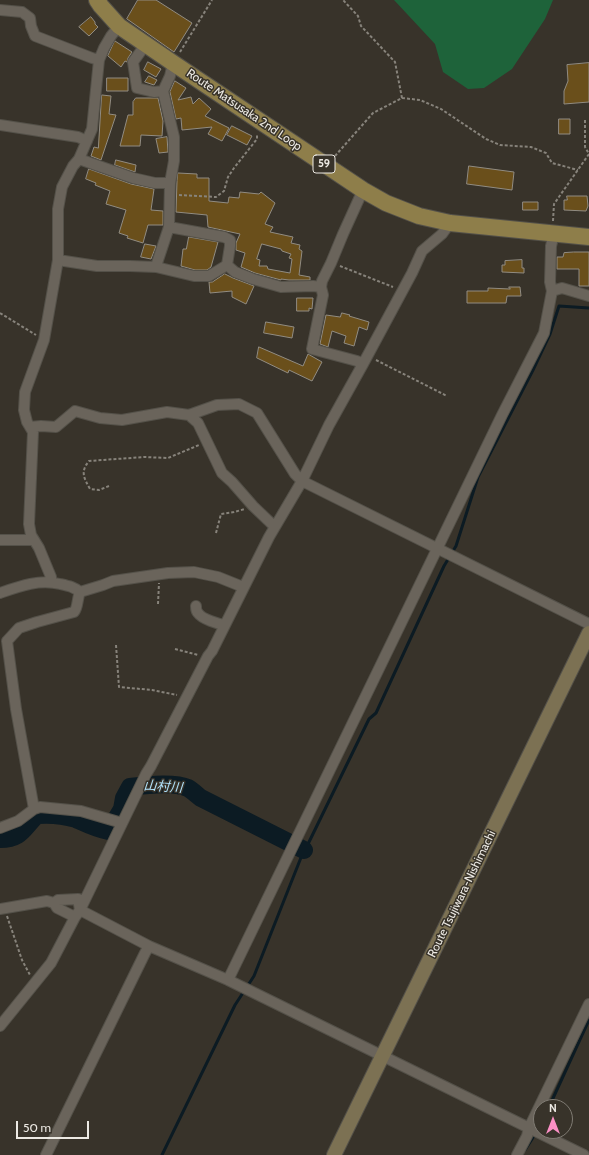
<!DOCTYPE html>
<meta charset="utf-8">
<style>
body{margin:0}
#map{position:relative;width:589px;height:1155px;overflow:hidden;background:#38332a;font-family:Cabin,sans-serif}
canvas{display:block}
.north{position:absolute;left:533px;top:1099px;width:40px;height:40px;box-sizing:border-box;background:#38332a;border:1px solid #807c74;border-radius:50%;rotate:0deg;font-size:11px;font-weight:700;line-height:16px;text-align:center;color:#ece9e3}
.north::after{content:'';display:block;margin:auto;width:14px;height:18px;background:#fb8fc5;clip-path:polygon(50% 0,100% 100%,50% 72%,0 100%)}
.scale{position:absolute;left:16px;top:1121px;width:73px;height:18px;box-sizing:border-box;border:2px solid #ece9e3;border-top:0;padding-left:5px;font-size:12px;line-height:14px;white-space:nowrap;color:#ece9e3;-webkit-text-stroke:3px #38332a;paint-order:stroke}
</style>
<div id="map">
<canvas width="589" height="1155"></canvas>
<div class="north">N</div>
<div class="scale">50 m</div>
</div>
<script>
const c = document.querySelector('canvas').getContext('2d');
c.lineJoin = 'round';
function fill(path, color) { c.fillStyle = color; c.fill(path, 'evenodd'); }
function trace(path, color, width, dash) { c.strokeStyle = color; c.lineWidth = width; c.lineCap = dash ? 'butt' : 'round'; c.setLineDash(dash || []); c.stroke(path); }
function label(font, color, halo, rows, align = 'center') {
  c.font = font + ' Cabin,"Noto Sans JP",sans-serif'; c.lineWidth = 3; c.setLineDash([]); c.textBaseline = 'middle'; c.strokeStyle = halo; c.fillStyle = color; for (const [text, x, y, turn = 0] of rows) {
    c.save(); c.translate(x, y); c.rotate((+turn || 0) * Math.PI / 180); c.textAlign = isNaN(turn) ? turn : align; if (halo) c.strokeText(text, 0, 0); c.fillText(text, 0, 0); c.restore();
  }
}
fill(new Path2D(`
 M394,0H553L545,19L512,69L484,88L468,89L443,72L435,44Z`), '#1e633a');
trace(new Path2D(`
 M549,1107L589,1020
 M525,1150L541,1125
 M162,1155L235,1005L254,976L304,850L309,842L369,719L376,713L444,566L456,546L478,477L533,370L550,334L559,306L589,308`), '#0c1b23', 3);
trace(new Path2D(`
 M0,839C22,839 23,828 37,815C50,814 63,815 76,819C87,824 97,829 109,831L122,809L124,798L130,787C145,785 175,782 188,788C193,791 197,795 201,798L304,850`), '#0c1b23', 18);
const building = new Path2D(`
 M138,0H156L192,23L174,52L127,19Z
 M91,17L95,22V24L98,27L89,36L79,27Z
 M115,41L132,52L128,58L127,62L125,61L121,67L108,56Z
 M148,62L161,69L156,77L144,70Z
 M589,63V102L564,104V91L568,81L567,65Z
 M149,76L157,80L154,85L145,82Z
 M107,78H128V91H107Z
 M175,81L186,88L178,100L191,97L193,104L199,98L211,109L205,116L229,128L222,141L208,134L212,127L182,130L181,118L176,119L170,92Z
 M102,95L111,96L109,114L116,115L101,160L91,156L94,147L98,148Z
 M136,98H158L163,121L162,136L141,135L140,146H120L128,115H133V102Z
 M559,119H570V134H559Z
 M232,126L252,136L247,145L227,135Z
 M167,137L168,152L159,153L156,139Z
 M116,160L136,165L135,172L115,165Z
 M469,166L514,172L512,190L467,184Z
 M89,169L131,184L154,189L151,210L163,211V225H148L143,243L127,238L128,236L119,233L126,210L106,204L110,191L95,185L96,183L86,179Z
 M178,173L197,174V178H209V201L228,203L229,197L239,198L240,192L259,194L261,192L275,203L265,224L273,227L270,232L293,237L291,243L300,245L299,249L302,251L299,275L310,277V280H289L281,279V280L255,273L241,267L245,253L236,250V243L240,234L208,227L207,215L176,212L177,181ZM262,244L281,249L282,251L291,254L289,258L292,259L290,273L268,269L267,266H259L260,260L257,259Z
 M567,196H587L588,206L586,211L564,210V200H567Z
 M523,202H538V210H523Z
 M189,237L218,242L211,267L207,270H195L181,266L183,249H186Z
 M145,244L156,246L151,259L141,257Z
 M574,252H589V286H579V269H557V257H563L564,253Z
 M522,260V268H524V273L502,272V265H505V261Z
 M225,274L233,278L254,286L246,304L232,297V291L210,293L209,282H212Z
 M509,287H520L521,296H507L506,303H467V291H488V288L510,289Z
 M297,298H313L312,309L309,308V311H297Z
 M342,313L350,315L349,316L369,322L367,330L359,327L354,346L344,343L346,336L332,331L328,347L320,344L326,315L340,317Z
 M266,322L294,327L292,338L264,333Z
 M259,347L303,366L308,354L322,362L312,381L289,370L288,373L257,358Z`);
fill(building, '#6a4f1b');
trace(building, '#918c82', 1);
const minor = new Path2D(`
 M0,10L22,12L30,18L31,26L35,36L92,58L99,60
 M146,44L133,62L137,88L154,92L163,91
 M0,125L78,137L87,141
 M79,159L133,178L155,183H170
 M363,190L343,234L331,263L322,281L321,287L323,295L312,349L357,361L363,364
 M58,260L97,266H130L156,267L194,276H209L227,265L230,246V240L224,237L169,227
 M227,265L235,272L253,279L281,287L313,286L321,287
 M156,267L158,260L169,227L170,183L174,161V137L163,91L170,76L173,63
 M552,291L562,288L589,296
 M189,415L198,423L222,473L232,482L253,506L275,527
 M30,427L41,426L56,427L75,411L100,418L122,420L167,412L189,415L217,405L239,404L257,413L295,474L302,481L589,624
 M0,540H34
 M51,582V577L39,548L31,535L29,524L33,432L27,422L24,410L25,392L44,340L58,260V209L62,187L73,166L79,159L92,129L99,60L104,48L111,36L119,26
 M80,592L103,585L113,581L168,573L194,572L218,577L243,587
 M0,593C20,586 39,579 60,584C69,586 74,587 80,592
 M196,606C196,608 196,611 198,613C202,619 218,624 225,625
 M7,641L16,709L34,809
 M7,641L19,628L37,622L74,612C78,608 77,599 80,592
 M0,828L18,821L34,809L40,807L81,811L122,823
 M54,903L58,900L78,899L80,910
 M0,909L47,901L54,903L57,908L75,917
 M80,910L149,946L228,980L584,1155
 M228,980L502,415L544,333L552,291L550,282L551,246L554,234
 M0,1026L51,963L75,917L80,910L146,774L151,766L208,656L212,651L269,537L302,481L329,425L363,364L412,273L422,251L442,234L450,223
 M46,1155L145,953L149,946
 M517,1155L527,1136L529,1128L589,1004`);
const secondary = new Path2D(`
 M334,1155L589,633`);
const primary = new Path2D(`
 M97,0L101,6L119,26L173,63L363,190L386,203L419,216L450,223L589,237`);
trace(minor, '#545149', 12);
trace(secondary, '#545149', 16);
trace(primary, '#545149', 18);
trace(new Path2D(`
 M180,52L212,0
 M402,98L420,100L441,109L486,139L500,145L531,147L546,153L552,163L578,170
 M335,156L373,113L402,98L395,62L361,26L358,16L343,0
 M179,195L216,197L224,191L228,177L234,168L257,139V134
 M553,221L554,204L589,154L585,147V118
 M340,266L393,287
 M0,313L36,335
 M376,360L447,396
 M109,486L99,490L90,489C84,478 80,472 89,461L144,457L168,458L199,445
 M216,533L221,514L234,512L245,509
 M158,604L159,583
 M116,645L119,687L152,690L177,695
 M175,649L198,655
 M7,916L22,960L30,975`), '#87837b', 2, [3, 2]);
trace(minor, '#6a645b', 10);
trace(secondary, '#7c7153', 14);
trace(primary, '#8e7e4a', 16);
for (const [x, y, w] of [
 [324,164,22]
]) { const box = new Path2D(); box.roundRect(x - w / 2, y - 9, w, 18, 3); c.fillStyle = '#38332a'; c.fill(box); trace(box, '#ece9e3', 1); }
label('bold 11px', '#ece9e3', null, [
 ["59",324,164]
]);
label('12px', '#ece9e3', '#38332a', [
 ["Route Matsusaka 2nd Loop",244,110,34],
 ["Route Tsujiwara-Nishimachi",462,894,-64]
]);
label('italic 13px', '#b2e5ff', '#38332a', [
 ["山村川",163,787,4]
]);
</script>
